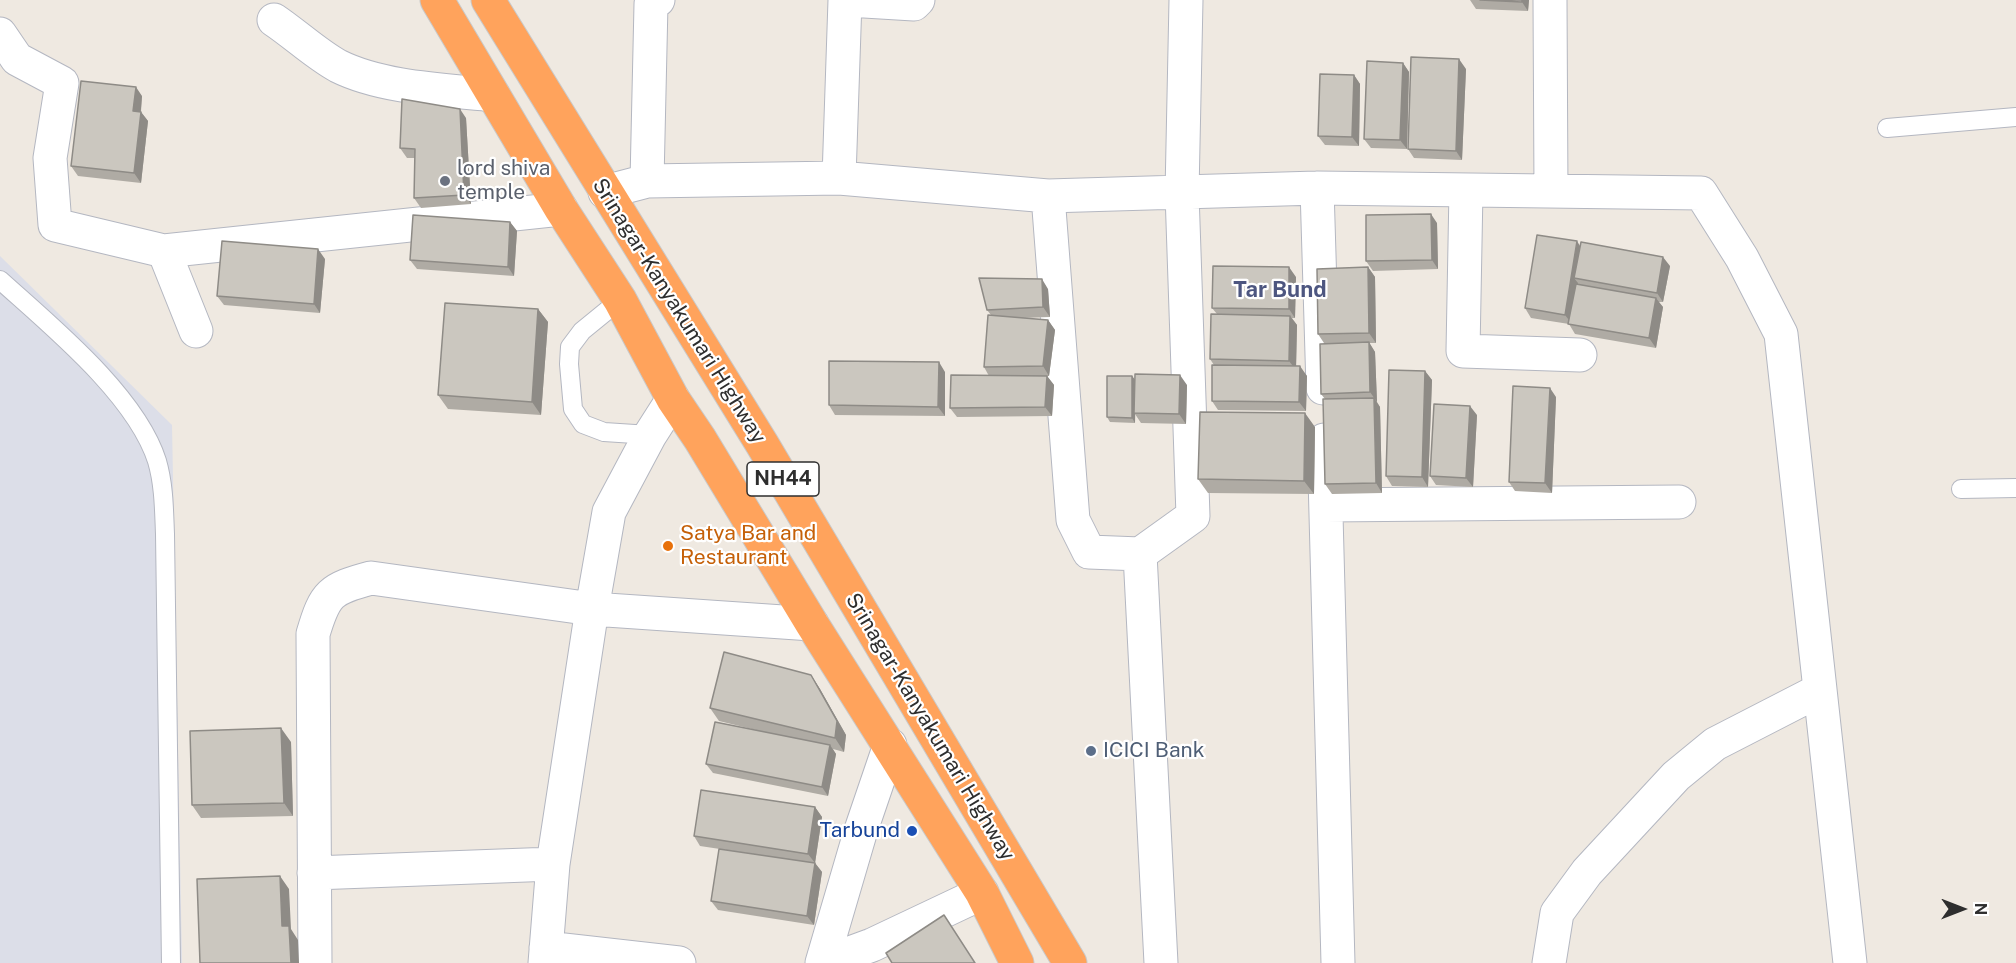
<!DOCTYPE html>
<style>
body{margin:0}
#map{position:relative;width:2016px;height:963px;overflow:hidden;background:#efe9e1;font-family:"Public Sans",sans-serif}
canvas{display:block}
.north{position:absolute;left:1932px;top:879px;width:60px;height:60px;-webkit-text-stroke:4px #fff;paint-order:stroke;rotate:90deg;font-size:16px;font-weight:700;line-height:24px;text-align:center;color:#2e2e2e}
.north::after{content:'';display:block;margin:auto;width:21px;height:27px;background:#2e2e2e;clip-path:polygon(50% 0,100% 100%,50% 72%,0 100%)}
</style>
<div id="map">
<canvas width="2016" height="963"></canvas>
<div class="north">N</div>
</div>
<script>
const c = document.querySelector('canvas').getContext('2d');
c.lineJoin = 'round';
function fill(path, color) { c.fillStyle = color; c.fill(path, 'evenodd'); }
function trace(path, color, width, dash) { c.strokeStyle = color; c.lineWidth = width; c.lineCap = dash ? 'butt' : 'round'; c.setLineDash(dash || []); c.stroke(path); }
function label(font, color, halo, rows, align = 'center') {
  c.font = font + ' "Public Sans",sans-serif'; c.lineWidth = 4.5; c.setLineDash([]); c.textBaseline = 'middle'; c.strokeStyle = halo; c.fillStyle = color; for (const [text, x, y, turn = 0] of rows) {
    c.save(); c.translate(x, y); c.rotate((+turn || 0) * Math.PI / 180); c.textAlign = isNaN(turn) ? turn : align; if (halo) c.strokeText(text, 0, 0); c.fillText(text, 0, 0); c.restore();
  }
}
fill(new Path2D(`
 M0,256L172,425L182,963H0Z`), '#dcdee8');
const lane = new Path2D(`
 M1887,128L2016,117
 M0,280C51,326 136,395 157,461C164,485 164,510 165,534L171,963
 M620,300L582,331L570,347L569,364L573,409L583,424L604,432L650,435
 M1961,489L2016,488`);
const street = new Path2D(`
 M848,0L914,4L918,0
 M1550,0L1551,191
 M274,20C295,34 316,54 338,66C382,88 445,90 493,95
 M0,34L17,59L62,83L50,158L55,225L164,251
 M839,178L845,0
 M647,181L651,4L658,0
 M1317,188L1323,388
 M1466,190L1463,351L1580,355
 M605,192L647,181L839,178L1048,196L1317,188L1701,193L1742,258L1781,334L1850,963
 M1048,196L1073,520L1089,552L1140,554L1161,963
 M196,331L164,251L561,209
 M1324,440L1338,963
 M1326,505L1679,502
 M1140,554L1193,516L1182,193L1186,0
 M314,873L553,864
 M546,948L679,963
 M315,963L313,634C325,593 330,589 371,578L592,609L812,624
 M545,963L553,864L592,609L609,512L650,435L673,399
 M822,963L861,830L890,745
 M823,963L872,945L982,893
 M1549,963L1557,913L1587,872L1676,776L1715,744L1820,690`);
const highway = new Path2D(`
 M437,0L561,209L620,300L673,399L700,439L812,624L982,893L1017,963
 M488,0L762,444L1070,963`);
trace(lane, '#b4b7c1', 20);
trace(street, '#b4b7c1', 35);
trace(highway, '#c9c9c9', 35);
trace(lane, '#fff', 18);
trace(street, '#fff', 33);
trace(highway, '#ffa35c', 33);
fill(new Path2D(`
 M1470,0H1529L1528,11L1476,9Z
 M1403,63L1409,72L1407,149L1371,148L1364,139Z
 M1466,69L1462,160L1414,158L1408,149Z
 M1354,75L1360,84L1359,146L1325,145L1318,136Z
 M142,96L141,112L148,121L141,183L78,176L71,166Z
 M466,118L471,204L421,208L414,198L415,158H407L400,148Z
 M510,222L517,231L514,276L417,269L410,260Z
 M1437,223L1438,269L1373,271L1366,261Z
 M1580,246L1670,266L1663,302H1658L1663,307L1656,348L1575,334L1569,324L1531,318L1525,308Z
 M325,259L320,313L224,305L217,296Z
 M1368,267L1375,277L1376,343H1369L1375,352L1377,402L1380,407L1382,493L1332,494L1325,484V399L1321,394L1324,343L1318,334Z
 M1296,277L1295,318H1292L1297,325L1296,366L1307,376L1306,411L1218,410L1212,401L1214,365L1210,359L1217,314L1212,308Z
 M1048,289L1050,317L1022,318L1048,320L1055,330L1049,376H1039H1047L1054,385L1052,416L957,417L950,408L989,376L984,367L991,315L987,310Z
 M538,309L548,322L541,415L448,409L438,395Z
 M1425,371L1432,380L1428,487L1392,486L1386,476Z
 M945,372V416L835,415L829,405Z
 M1132,376L1135,380L1187,385L1186,424L1141,423L1135,414V423L1110,422L1107,417Z
 M1556,397L1552,493L1515,491L1509,482Z
 M1477,415L1473,487L1436,485L1430,476Z
 M1315,427L1314,494L1208,493L1198,479Z
 M811,675L820,689L846,735L844,752L833,749L836,754L828,796L713,773L706,764L756,730L719,721L710,708Z
 M291,742L293,816L201,818L192,805Z
 M815,807L822,817L815,863L822,872L814,925L718,910L711,901L760,855L700,846L694,836Z`), '#afaba4');
fill(new Path2D(`
 M1522,0H1529L1528,11L1522,2Z
 M1459,59L1466,69L1462,160L1456,151Z
 M1403,63L1409,72L1407,149L1400,140Z
 M1354,75L1360,84L1359,146L1352,137Z
 M136,87L142,96L140,120L133,111Z
 M460,109L466,118L471,204L464,195Z
 M141,112L148,121L141,183L134,173Z
 M1431,214L1437,223L1438,269L1432,260Z
 M510,222L517,231L514,276L508,267Z
 M1577,241L1583,251L1574,278L1578,283L1572,324L1565,315Z
 M318,249L325,259L320,313L314,304Z
 M1663,257L1670,266L1663,302L1657,293Z
 M1289,267L1296,277L1295,318L1289,309Z
 M1368,267L1375,277L1376,343L1369,333Z
 M1042,279L1048,289L1050,317L1043,307Z
 M1656,298L1663,307L1656,348L1649,338Z
 M538,309L548,322L541,415L532,402Z
 M1290,316L1297,325L1296,370L1289,361Z
 M1048,320L1055,330L1049,376L1043,366Z
 M1369,342L1375,352L1377,402L1370,392Z
 M939,362L945,372V416L938,407Z
 M1300,366L1307,376L1306,411L1299,402Z
 M1425,371L1432,380L1428,487L1422,477Z
 M1180,375L1187,385L1186,424L1179,414Z
 M1047,376L1054,385L1052,416L1045,407Z
 M1132,376L1136,381L1135,423L1132,418Z
 M1550,388L1556,397L1552,493L1545,483Z
 M1374,398L1380,407L1382,493L1376,483Z
 M1470,406L1477,415L1473,487L1466,478Z
 M1305,413L1315,427L1314,494L1304,481Z
 M811,675L820,689L846,735L844,752L835,738Z
 M281,728L291,742L293,816L284,803Z
 M830,745L836,754L828,796L822,787Z
 M815,807L822,817L815,863L808,854Z
 M815,863L822,872L814,925L807,916Z
 M280,876L289,889L291,929L298,940L299,963H291L282,926Z`), '#8e8b86');
const building = new Path2D(`
 M1480,0H1522V2Z
 M1411,57L1459,59L1456,151L1408,149Z
 M1367,61L1403,63L1400,140L1364,139Z
 M1320,74L1354,75L1352,137L1318,136Z
 M81,81L136,87L133,111L141,112L134,173L71,166Z
 M402,99L460,109L464,195L414,198L415,149L400,148Z
 M1431,214L1432,260L1366,261V215Z
 M413,215L510,222L508,267L410,260Z
 M1537,235L1577,241L1565,315L1525,308Z
 M222,241L318,249L314,304L217,296Z
 M1581,242L1663,257L1657,293L1574,278Z
 M1213,266L1289,267V309L1212,308Z
 M1368,267L1369,333L1318,334L1317,269Z
 M979,278L1042,279L1043,307L987,310Z
 M1576,284L1656,298L1649,338L1568,324Z
 M445,303L538,309L532,402L438,395Z
 M1211,314L1290,316L1289,361L1210,359Z
 M988,315L1048,320L1043,366L984,367Z
 M1369,342L1370,392L1321,394L1320,344Z
 M829,361L939,362L938,407L829,405Z
 M1212,365L1300,366L1299,402L1212,401Z
 M1389,370L1425,371L1422,477L1386,476Z
 M1135,374L1180,375L1179,414L1134,413Z
 M951,375L1047,376L1045,407L950,408Z
 M1107,376H1132V418L1107,417Z
 M1513,386L1550,388L1545,483L1509,482Z
 M1374,398L1376,483L1325,484L1323,399Z
 M1434,404L1470,406L1466,478L1430,476Z
 M1200,412L1305,413L1304,481L1198,479Z
 M724,652L811,675L837,721L835,738L710,708Z
 M715,722L830,745L822,787L706,764Z
 M281,728L284,803L192,805L190,731Z
 M701,790L815,807L808,854L694,836Z
 M719,849L815,863L807,916L711,901Z
 M280,876L282,926H289L291,963H200L197,879Z
 M944,915L975,963H892L886,953Z`);
fill(building, '#cbc7bf');
trace(building, '#8e8b86', 1.5);
for (const [x, y, r, color] of [
 [445,181,6,"#6b7280"],
 [668,546,6,"#e8710a"],
 [1091,751,6,"#5c6f8a"],
 [912,831,6,"#1a4fb4"]
]) { const dot = new Path2D(); dot.arc(x, y, r, 0, 2 * Math.PI); c.fillStyle = color; c.fill(dot); trace(dot, '#fff', 2); }
for (const [x, y, w] of [
 [783,479,72]
]) { const box = new Path2D(); box.roundRect(x - w / 2, y - 17, w, 34, 4.5); c.fillStyle = '#fff'; c.fill(box); trace(box, '#2e2e2e', 1.5); }
label('bold 20px', '#2e2e2e', null, [
 ["NH44",783,479]
]);
label('21px', '#5b616d', '#fff', [
 ["lord shiva",457,169],
 ["temple",457,193]
], 'left');
label('21px', '#2e2e2e', '#fff', [
 ["Srinagar-Kanyakumari Highway",679,311,58],
 ["Srinagar-Kanyakumari Highway",930,727,59]
]);
label('21px', '#c56008', '#fff', [
 ["Satya Bar and",680,534],
 ["Restaurant",680,558]
], 'left');
label('21px', '#4e5e75', '#fff', [
 ["ICICI Bank",1103,751]
], 'left');
label('21px', '#164399', '#fff', [
 ["Tarbund",900,831]
], 'right');
label('bold 22px', '#4d5680', '#fff', [
 ["Tar Bund",1280,290]
]);
</script>
